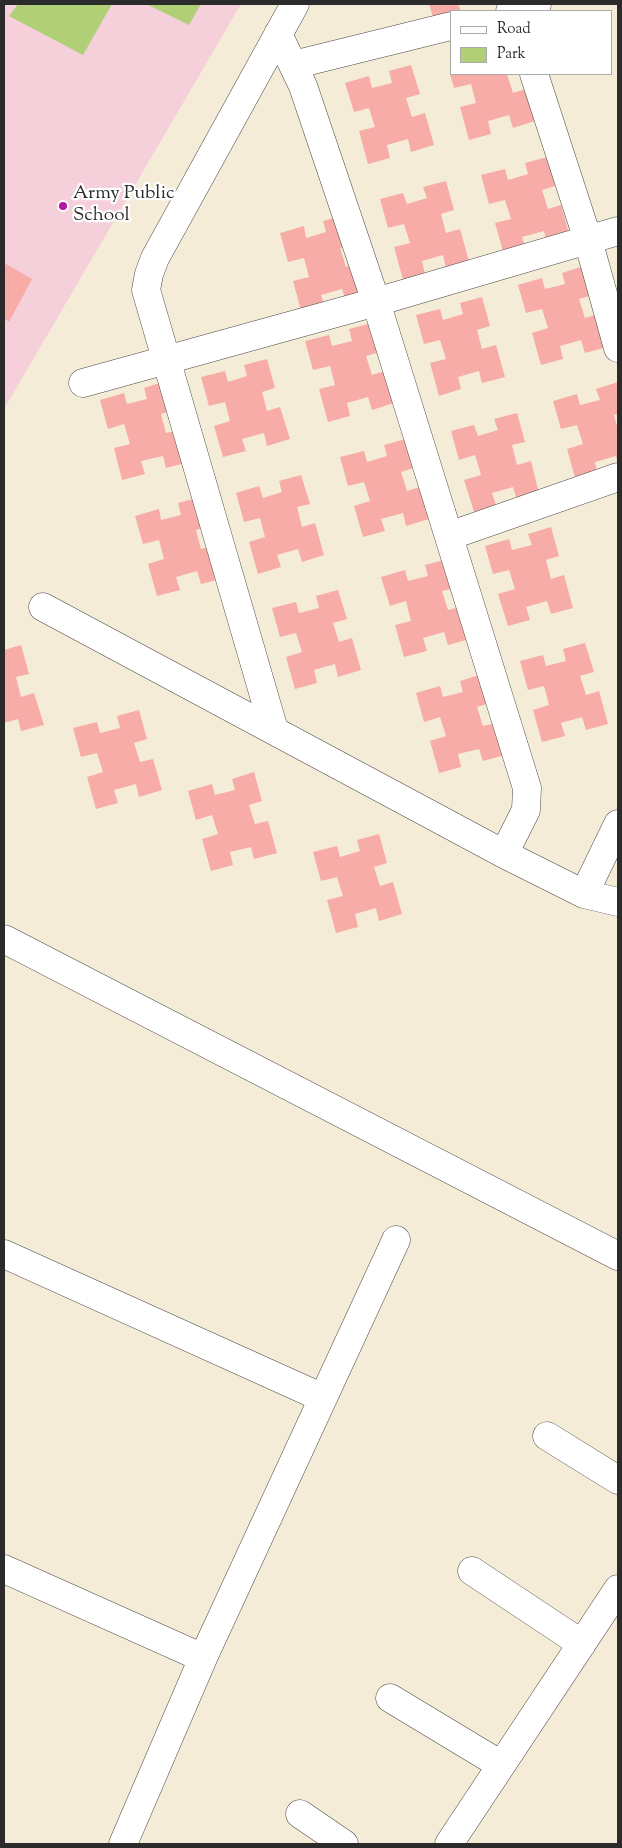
<!DOCTYPE html>
<style>
body{margin:0}
#map{position:relative;width:622px;height:1848px;overflow:hidden;background:#f5ecd8;font-family:"Sorts Mill Goudy",serif}
canvas{display:block}
.frame{position:absolute;inset:0;border:5px solid #2b2b2b;pointer-events:none}
.legend{position:absolute;left:450px;top:10px;width:162px;height:65px;box-sizing:border-box;background:#fff;border:1px solid #aaa;margin:0;padding:6px 9px;list-style:none;font-size:15px;color:#2b2b2b}
.legend li{display:flex;align-items:center;gap:10px;height:25px}
.legend b{width:25px;border:1px solid #aaa}
</style>
<div id="map">
<canvas width="622" height="1848"></canvas>
<div class="frame"></div>
<ul class="legend">
<li><b style="height:6px;background:#fff"></b>Road</li>
<li><b style="height:14px;background:#b0cf76"></b>Park</li>
</ul>
</div>
<script>
const c = document.querySelector('canvas').getContext('2d');
c.lineJoin = 'round';
function fill(path, color) { c.fillStyle = color; c.fill(path, 'evenodd'); }
function trace(path, color, width, dash) { c.strokeStyle = color; c.lineWidth = width; c.lineCap = dash ? 'butt' : 'round'; c.setLineDash(dash || []); c.stroke(path); }
function label(font, color, halo, rows, align = 'center') {
  c.font = font + ' "Sorts Mill Goudy",serif'; c.lineWidth = 4.5; c.setLineDash([]); c.textBaseline = 'middle'; c.strokeStyle = halo; c.fillStyle = color; for (const [text, x, y, turn = 0] of rows) {
    c.save(); c.translate(x, y); c.rotate((+turn || 0) * Math.PI / 180); c.textAlign = isNaN(turn) ? turn : align; if (halo) c.strokeText(text, 0, 0); c.fillText(text, 0, 0); c.restore();
  }
}
fill(new Path2D(`
 M4,4H241L4,409Z`), '#f5cfda');
fill(new Path2D(`
 M18,4H112L83,55L9,16Z
 M146,4H201L189,25Z`), '#b0cf76');
fill(new Path2D(`
 M429,4H458L461,11H451V15L434,20Z
 M411,65L420,94L406,98L412,117L425,113L434,145L411,152L408,139L387,145L390,158L368,164L359,131L375,127L369,108L354,112L345,83L369,76L372,88L392,83L389,71Z
 M450,74H507L513,93L526,89L535,121L513,128L509,115L488,121L491,134L469,140L460,107L476,103L471,84L454,88Z
 M547,157L555,186L542,190L548,209L561,205L570,237L547,244L544,231L522,237L526,249L504,255L495,223L511,219L505,200L489,204L481,175L505,169L508,180L528,174L525,163Z
 M446,181L454,210L441,214L446,233L460,229L469,261L446,268L443,255L422,261L425,274L403,280L394,247L410,243L404,224L388,228L380,199L403,193L407,204L427,198L423,187Z
 M345,215L354,244L340,248L346,267L359,263L368,295L346,302L342,289L321,295L325,307L302,314L293,281L309,277L304,258L288,262L280,233L304,226L306,238L326,232L323,221Z
 M4,263L32,279L9,322L4,318Z
 M584,266L593,295L579,299L585,318L598,314L607,347L585,353L581,340L560,346L563,359L541,365L532,333L548,328L542,309L526,313L518,285L542,278L545,289L565,284L562,273Z
 M482,297L490,326L477,330L482,349L496,345L505,377L482,383L479,371L458,377L461,389L439,396L430,363L446,359L440,340L424,344L416,315L440,309L443,320L463,314L460,303Z
 M372,323L380,352L366,356L372,375L385,371L394,403L372,410L368,397L347,403L350,416L328,422L319,389L335,385L330,366L313,370L305,341L329,335L332,346L352,341L349,329Z
 M267,359L275,388L262,392L267,411L280,407L290,439L267,446L264,433L242,439L246,451L223,457L214,426L230,421L225,402L209,406L201,377L225,371L228,382L247,376L244,365Z
 M166,381L174,410L161,414L166,433L179,430L189,462L166,468L163,456L141,461L145,474L122,480L114,448L130,444L124,424L108,429L100,400L124,393L127,404L147,399L144,388Z
 M618,382V414L614,415L618,430V464L616,456L595,462L598,475L576,481L567,449L583,444L577,425L561,429L553,401L577,394L580,405L600,400L596,389Z
 M517,413L525,442L512,445L517,465L531,461L539,493L517,500L513,487L492,493L496,505L474,512L464,480L481,475L475,455L459,460L451,431L474,425L478,436L498,430L494,419Z
 M406,439L414,468L401,472L407,491L420,487L429,519L406,526L403,513L381,519L385,531L363,537L354,506L370,501L364,482L348,486L340,457L364,451L367,462L387,456L384,445Z
 M301,475L310,504L297,507L302,527L315,523L324,555L302,562L298,549L277,555L281,567L258,574L249,542L265,537L260,518L244,522L236,493L259,486L263,498L282,492L279,481Z
 M201,497L209,526L196,530L201,549L214,546L224,578L201,584L197,571L176,577L180,590L157,596L148,564L164,559L159,540L143,544L135,516L159,509L161,520L181,515L178,503Z
 M551,527L559,556L546,560L551,579L564,575L573,608L551,614L547,601L526,607L530,620L508,626L498,594L515,589L509,570L493,574L485,546L509,539L512,550L532,545L528,534Z
 M448,559L456,588L442,591L448,610L461,607L470,639L448,645L444,632L423,638L427,651L404,657L395,625L411,621L406,601L390,606L381,577L405,570L408,581L428,576L425,565Z
 M338,590L347,619L333,623L339,642L352,638L361,670L338,677L335,664L314,670L317,683L295,689L286,657L302,652L296,633L280,637L272,608L296,602L299,613L319,608L316,596Z
 M585,643L594,672L580,676L586,695L599,691L608,724L586,730L582,717L561,723L565,736L542,742L533,710L549,705L544,686L528,690L520,661L543,655L546,666L566,661L563,649Z
 M21,645L29,674L16,677L21,697L34,693L44,725L21,731L18,719L4,723V650Z
 M482,674L490,703L477,707L483,726L496,723L505,755L483,761L479,749L458,754L461,767L439,773L430,741L446,736L440,717L424,722L416,693L440,686L443,697L463,692L460,681Z
 M139,710L147,739L134,743L140,762L153,759L162,790L139,797L136,784L114,790L118,803L96,809L87,777L103,772L97,753L81,757L73,728L97,722L100,733L120,728L117,716Z
 M254,772L262,801L249,805L255,824L268,821L277,853L254,859L251,847L230,852L233,865L211,871L202,839L218,834L212,815L196,820L188,791L212,784L215,795L235,790L232,779Z
 M379,834L387,863L374,867L380,886L393,882L402,914L379,921L376,908L355,914L358,927L336,933L327,900L343,896L337,877L321,881L313,852L337,846L340,857L360,851L357,840Z`), '#f7aca7');
const minor = new Path2D(`
 M510,11L537,4
 M278,34L303,86L376,302L527,788L526,810L504,854
 M293,65L451,26
 M534,74L588,240L618,348
 M83,383L376,302L618,231
 M449,536L618,477
 M43,607L504,854L584,894L618,902
 M274,730L146,290L149,274L155,258L295,4
 M584,894L618,824
 M4,939L618,1256
 M4,1254L323,1398
 M547,1436L618,1480
 M4,1569L203,1658L123,1844
 M472,1571L582,1644
 M203,1658L396,1240
 M390,1698L501,1765
 M300,1814L344,1844
 M449,1844L618,1589`);
trace(minor, '#494845', 29);
trace(minor, '#fff', 28);
for (const [x, y, r, color] of [
 [63,206,5,"#b5179e"]
]) { const dot = new Path2D(); dot.arc(x, y, r, 0, 2 * Math.PI); c.fillStyle = color; c.fill(dot); trace(dot, '#fff', 2); }
label('19px', '#2b2b2b', '#fff', [
 ["Army Public",73,195],
 ["School",73,217]
], 'left');
</script>
